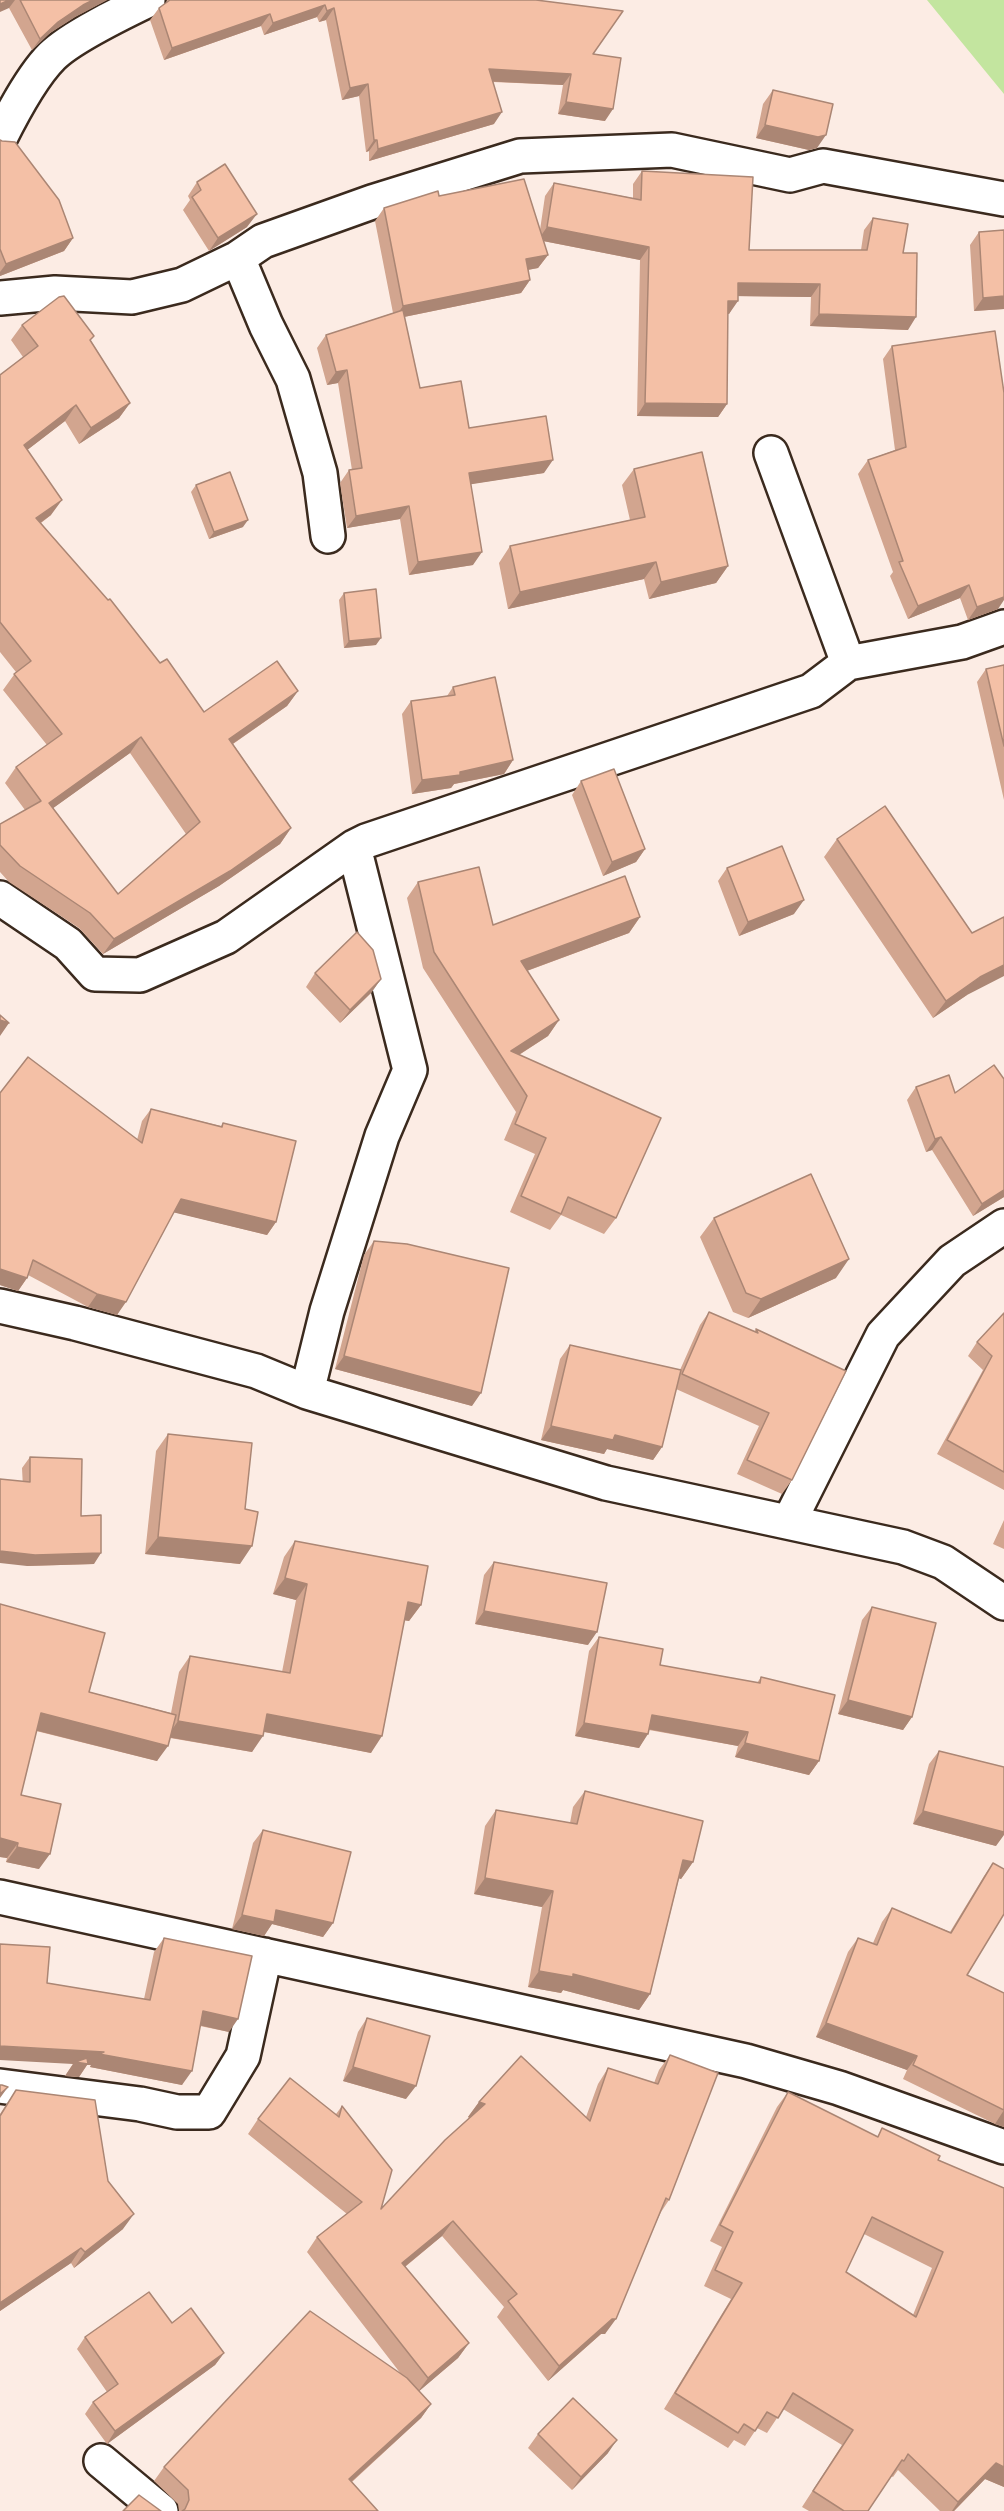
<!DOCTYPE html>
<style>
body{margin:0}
canvas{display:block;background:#fcece4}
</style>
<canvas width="1004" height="2511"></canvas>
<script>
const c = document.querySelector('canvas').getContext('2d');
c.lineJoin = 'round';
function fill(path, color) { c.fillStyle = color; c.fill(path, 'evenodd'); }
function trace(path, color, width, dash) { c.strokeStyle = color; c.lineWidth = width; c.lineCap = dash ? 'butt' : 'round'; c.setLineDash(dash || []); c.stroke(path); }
fill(new Path2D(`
 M927,0H1004V94Z`), '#c3e59f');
const street = new Path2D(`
 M0,138C12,114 33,75 52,56C71,37 123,12 148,0
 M238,258L266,325L293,379L320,473L328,536
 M0,298L55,293L132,297L182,285L238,258L263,241L372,202L520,156L672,150L790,175L823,166L1004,199
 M771,453L848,663
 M0,898L68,944L95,974L140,975L226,937L354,847L366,841L811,691L848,663L962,642L1004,627
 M0,1306L75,1323L256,1371L307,1392L606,1483L903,1547L943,1562L1004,1603
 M307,1392L327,1311L382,1136L410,1070L354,847
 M789,1522L883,1335L952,1261L1004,1226
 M0,1897L746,2061L839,2088L1004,2147
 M0,2086L140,2104L177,2112H209L243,2056L265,1955
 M101,2461L161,2511`);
trace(street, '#3b2a1e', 38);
trace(street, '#fff', 33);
fill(new Path2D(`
 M0,0H107L75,17L50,33L32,50L9,8Z
 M167,0H536L593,54L605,121L558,114L563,85L493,82L494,124L369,161V151L366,152L359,96L342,100L326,20L319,22L317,17L264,35L261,26L164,60L150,20L159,8L166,3Z
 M773,90L817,148L809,150L756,138L763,104Z
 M0,140L73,238L64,251L0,276Z
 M642,171L749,250H861L864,230L873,218L903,253L908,330L810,326L811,297L738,296L729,314H727V404L718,417L637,416L640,260L543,241L548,255L538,268L528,270L530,280L521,293L404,317L420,388L469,428L544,473L470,484L473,565L409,575L400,519L347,528L340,483L349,470H352L338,383L327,385L317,348L326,335L393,313L375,221L384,208L439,196L540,230L545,196L554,183L633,198V184Z
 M197,182L247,227L209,251L183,210L190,200L188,196Z
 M1004,230V309L974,311L970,245L979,232Z
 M22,325L91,341L130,403L119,418L79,444L65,421L27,450L51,515L41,523L160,663L204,712L298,691L287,706L233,744L291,828L280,844L219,886L103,954L79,928L9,882L0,872V824L25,810L5,783L16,767L47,745L3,690L16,672L0,652V375L23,357L11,340ZM130,753L186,834L118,894L53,808Z
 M892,346L998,609L968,620L960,598L908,619L890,576L893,572L858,474L868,460L895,450L883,359Z
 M634,469L728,566L716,583L649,599L644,579L508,609L499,563L510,546L630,520L622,485Z
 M196,485L243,527L209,539L191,492Z
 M344,593L376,645L344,648L339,600Z
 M1004,665V800L977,682L986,669Z
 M453,687L513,760L504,774L454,784L451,788L412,794L402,714L411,701L447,696Z
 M581,781L645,849L636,862L603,876L572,795Z
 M837,839L972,933L967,995L933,1018L824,857Z
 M727,868L794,914L739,936L718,881Z
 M418,882L493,925L640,917L629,933L527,971L559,1020L548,1036L519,1055L616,1218L604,1234L561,1215L550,1230L510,1212L535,1154L504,1140L516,1112L423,968L407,898Z
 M315,973L381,979L371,993L340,1023L306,987Z
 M1004,1079V1197L973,1216L932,1150L926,1152L907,1100L916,1087L955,1093Z
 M0,1093L137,1140L142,1121L151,1109L221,1126L223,1123L276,1222L267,1235L174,1212L117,1315L88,1307L28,1275L27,1278L18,1291L0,1285Z
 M714,1218L836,1278L748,1318L733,1312L700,1237Z
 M374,1241L472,1406L335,1369L364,1255Z
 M709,1312L754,1332L756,1329L846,1371L792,1480L782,1494L737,1474L759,1426L676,1389L662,1447L653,1460L607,1449L604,1454L541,1440L560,1359L570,1345L680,1370L700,1325Z
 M1004,1313V1490L937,1454L983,1370L968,1356L977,1342Z
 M168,1434L245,1509L240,1564L145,1554L156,1451Z
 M30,1457L81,1516L94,1564L27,1566L22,1468Z
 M1004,1520V1549L993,1544Z
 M295,1541L421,1605L409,1621L404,1620L371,1753L264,1732L252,1752L170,1738L157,1761L36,1731L21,1795L39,1869L6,1862L7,1858L0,1857V1604L89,1692L171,1713L179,1672L190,1656L282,1672L296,1600L273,1594L284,1557Z
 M494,1562L588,1645L475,1624L484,1575Z
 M872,1607L912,1717L903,1730L838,1714L862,1620Z
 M599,1637L660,1665L757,1683L761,1677L819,1761L809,1775L735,1757L738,1746L649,1730L639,1748L575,1736L589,1651Z
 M939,1751L996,1846L913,1824L929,1764Z
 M585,1791L693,1862L681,1879L679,1878L650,1994L639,2010L563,1990L561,1993L528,1987L542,1907L474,1894L485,1826L496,1810L570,1823L573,1807Z
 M263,1830L333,1923L323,1937L272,1924L264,1936L232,1929L253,1843Z
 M993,1863L967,1975L1004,1993V2127L995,2124L903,2079L907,2070L816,2037L848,1952L858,1938L873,1943L882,1922L892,1908L950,1932L984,1876Z
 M164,1938L229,2032L200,2026L182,2085L90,2067L91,2065H87L79,2077L65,2076L73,2064L47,1983L144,1999L154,1952Z
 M367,2018L406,2099L343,2081L358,2032Z
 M670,2055L669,2200L661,2212L605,2334H601L548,2381L497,2317L504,2307L442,2236L405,2267L469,2343L458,2358L419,2391L431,2404L421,2418L352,2482L378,2511H179L178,2504L154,2481L164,2467L401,2374L307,2252L317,2237L347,2214L248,2134L258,2119L336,2114L342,2106L381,2209L469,2118L468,2117L479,2102L586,2117L598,2084L608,2068L654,2083L659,2070Z
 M16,2090L108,2181L123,2229L74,2268L71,2263L0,2311V2114Z
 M788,2092L877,2137L882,2128L938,2160L1004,2188V2487L985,2479L954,2511H940L898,2470L893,2477L891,2476L868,2511H809L802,2507L842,2445L783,2409L767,2433L757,2428L745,2446L734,2440L728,2448L664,2409L731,2299L704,2286L722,2247L710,2241L777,2107ZM864,2234L932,2268L913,2315L846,2272Z
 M172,2323L224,2353L215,2365L107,2444L85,2414L93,2402L107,2392L77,2349L85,2337Z
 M538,2434L608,2453L572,2490L528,2448Z`), '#d2a58f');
fill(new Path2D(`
 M9,0H15L9,8L0,12V4Z
 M93,0H107L75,17L50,33L32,50L40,39L58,22L83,5Z
 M325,5L317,17L264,35L273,23Z
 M334,8L326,20L319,22L327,11Z
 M270,14L261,26L164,60L172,48Z
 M489,69L571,74L563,85L481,81Z
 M368,84L359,96L342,100L350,88Z
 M566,102L613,109L605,121L558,114Z
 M502,112L494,124L369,161L378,149Z
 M765,125L826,135L817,148L809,150L756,138Z
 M374,140H377L369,151L366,152Z
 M257,214L247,227L209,251L218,238Z
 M547,227L649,247L640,260L538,240Z
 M73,238L64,251L0,276V272L6,264Z
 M548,255L538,268L516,272L526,259Z
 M530,280L521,293L394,319L403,306Z
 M738,283L820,284L811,297L730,296Z
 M1004,296V309L974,311L983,298Z
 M728,301H738L729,314L719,313Z
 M819,314L916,317L908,330L810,326Z
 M347,370L338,383L327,385L336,372Z
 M130,403L119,418L79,444L91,428Z
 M645,403L727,404L718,417L637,416Z
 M76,405L65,421L13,461L24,445Z
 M553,460L544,473L460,486L469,473Z
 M62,500L51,515L25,534L36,518Z
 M409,506L400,519L347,528L356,516Z
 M248,520L243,527L209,539L214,532Z
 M482,552L473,565L409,575L418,562Z
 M656,562L644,579L508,609L520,592Z
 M728,566L716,583L649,599L661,582Z
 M969,585L960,598L908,619L918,606Z
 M1004,597V600L998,609L968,620L977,607Z
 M381,638L376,645L344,648L349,641Z
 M298,691L287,706L218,754L229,739Z
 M141,737L130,753L38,819L49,803Z
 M513,760L504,774L454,784L451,788L412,794L422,780Z
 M291,828L280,844L219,886L103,954L114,939Z
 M645,849L636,862L603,876L612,862Z
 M804,900L794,914L739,936L748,922Z
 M640,917L629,933L510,977L521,961Z
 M1004,965V976L967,995L933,1018L946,1001L980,977Z
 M381,979L371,993L340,1023L350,1010Z
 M0,1020L9,1023L0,1036Z
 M559,1020L548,1036L506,1063L511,1051Z
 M941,1137L932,1150L926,1152L935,1139Z
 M1004,1190V1197L973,1216L982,1204Z
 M181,1199L276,1222L267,1235L172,1212Z
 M849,1259L836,1278L748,1318L761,1299Z
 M0,1269L27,1278L18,1291L0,1285Z
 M97,1294L126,1302L117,1315L88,1307Z
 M344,1356L481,1393L472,1406L335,1369Z
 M551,1426L615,1435L662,1447L653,1460L607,1449L604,1454L541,1440Z
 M158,1537L252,1546L240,1564L145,1554Z
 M0,1551L101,1553L94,1564L27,1566L0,1563Z
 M285,1578L307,1584L296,1600L273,1594Z
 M408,1602L421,1605L409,1621L396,1619Z
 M484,1611L597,1632L588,1645L475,1624Z
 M848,1700L912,1717L903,1730L838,1714Z
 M41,1713L168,1746L157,1761L30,1729Z
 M267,1714L382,1736L371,1753L255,1730Z
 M652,1715L748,1732L738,1746L642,1728Z
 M178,1721L263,1736L252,1752L167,1737Z
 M584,1723L648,1734L639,1748L575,1736Z
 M745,1743L819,1761L809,1775L735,1757Z
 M923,1811L1004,1832V1835L996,1846L913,1824Z
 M0,1838L18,1843L7,1858L0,1857Z
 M17,1847L50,1854L39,1869L6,1862Z
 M683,1860L693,1862L681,1879L672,1876Z
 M485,1878L553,1891L542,1907L474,1894Z
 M276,1910L333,1923L323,1937L272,1924L264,1936L232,1929L242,1915Z
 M539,1971L573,1974L650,1994L639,2010L563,1990L561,1993L528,1987Z
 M203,2011L238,2019L229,2032L194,2024Z
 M826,2023L917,2056L907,2070L816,2037Z
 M0,2046L104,2052L192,2071L182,2085L90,2067L91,2065H87L79,2077L65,2076L73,2064L0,2060Z
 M353,2067L416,2086L406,2099L343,2081Z
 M8,2087L0,2098V2094Z
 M479,2102L485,2104L475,2119L468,2117Z
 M1004,2110V2127L995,2124Z
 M134,2214L123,2229L74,2268L85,2252Z
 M453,2221L442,2236L391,2278L402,2263Z
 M81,2248L71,2263L0,2311V2303Z
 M612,2319H616L605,2334H601L548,2381L559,2366Z
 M469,2343L458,2358L417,2393L428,2378Z
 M224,2353L215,2365L107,2444L115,2431Z
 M431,2404L421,2418L339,2493L349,2479Z
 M617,2440L608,2453L572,2490L581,2477Z
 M996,2463L1004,2467V2487L985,2479L954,2511H952L958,2502Z`), '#ab8674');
const building = new Path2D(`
 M0,0H9L0,4Z
 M20,0H93L83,5L58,22L40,39Z
 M170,0H536L623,11L593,54L621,58L613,109L566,102L571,74L489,69L502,112L378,149L377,140H374L368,84L350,88L334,8L327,11L325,5L273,23L270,14L172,48L159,8Z
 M773,90L833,104L826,135L818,137L765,125Z
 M0,140L2,141L15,142L59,200L73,238L6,264L0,249Z
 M225,164L257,214L218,238L192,197L201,190L197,182Z
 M642,171L753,177L749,250H867L873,218L908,224L903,253H917L916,317L819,314L820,284L738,283V301H728L727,404L645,403L649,247L547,227L554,183L641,200Z
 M524,179L548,255L526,259L530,280L403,306L384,208L438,191L439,196Z
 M1004,230V296L983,298L979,232Z
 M64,296L94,336L90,340L130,403L91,428L76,405L24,445L62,500L36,518L108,600L110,599L160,663L167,659L204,712L277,661L298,691L229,739L291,828L230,871L114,939L90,913L20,866L0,845V824L41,801L16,767L62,734L14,674L31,661L0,622V375L38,346L22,325L59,297ZM141,737L200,822L118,894L49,803Z
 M403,310L420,388L461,381L469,428L546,416L553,460L469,473L482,552L418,562L409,506L356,516L349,470L362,468L347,370L336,372L326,335Z
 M995,331L1004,393V597L977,607L969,585L918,606L899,562L903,561L868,460L906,447L892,346Z
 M702,452L728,566L661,582L656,562L520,592L510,546L645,517L634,469Z
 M230,472L248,520L214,532L196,485Z
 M376,589L381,638L349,641L344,593Z
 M1004,665V746L986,669Z
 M495,677L513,760L460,772V775L422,780L411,701L455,695L453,687Z
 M614,769L645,849L612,862L581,781Z
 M885,806L972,933L1004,917V965L980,977L946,1001L837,839Z
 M782,846L804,900L748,922L727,868Z
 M479,867L493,925L625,876L640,917L521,961L559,1020L511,1051L661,1118L616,1218L568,1197L561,1214L521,1196L546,1138L515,1124L527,1096L434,952L418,882Z
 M357,932L373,950L381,979L350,1010L315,973Z
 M0,1015L9,1023L0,1020Z
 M28,1057L142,1143L151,1109L222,1127L223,1123L296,1141L276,1222L181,1199L126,1302L97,1294L33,1260L27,1278L0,1269V1093Z
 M994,1065L1004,1079V1190L982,1204L941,1137L935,1139L916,1087L949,1075L955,1093Z
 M811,1174L849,1259L761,1299L746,1293L714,1218Z
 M374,1241L407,1244L509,1268L481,1393L344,1356Z
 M709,1312L758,1333L756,1329L846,1371L792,1480L747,1460L769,1413L682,1374Z
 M1004,1313V1472L947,1440L992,1356L977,1342Z
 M570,1345L681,1370L662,1447L615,1435L613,1440L551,1426Z
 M168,1434L252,1443L245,1509L258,1512L252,1546L158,1537Z
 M30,1457L82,1459L81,1516L101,1515V1553L35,1555L0,1551V1479L30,1482Z
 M295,1541L428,1566L421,1605L408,1602L382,1736L267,1714L263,1736L178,1721L190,1656L290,1673L307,1584L285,1578Z
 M494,1562L607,1583L597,1632L484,1611Z
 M0,1604L105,1633L89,1692L176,1715L168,1746L41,1713L21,1795L61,1804L50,1854L17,1847L18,1843L0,1838Z
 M872,1607L936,1623L912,1717L848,1700Z
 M599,1637L663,1649L660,1665L760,1683L761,1677L835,1695L819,1761L745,1743L748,1732L652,1715L648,1734L584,1723Z
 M939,1751L1004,1767V1832L923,1811Z
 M585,1791L703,1821L693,1862L683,1860L650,1994L573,1974V1977L539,1971L553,1891L485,1878L496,1810L577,1824Z
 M263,1830L351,1852L333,1923L276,1910L274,1922L242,1915Z
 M993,1863L1004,1869V1914L967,1975L1004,1993V2110L913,2065L917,2056L826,2023L858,1938L877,1945L892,1908L951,1933Z
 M164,1938L252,1956L238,2019L203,2011L192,2071L99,2054L104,2052L0,2046V1944L50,1947L47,1983L150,2000Z
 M367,2018L430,2036L416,2086L353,2067Z
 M670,2055L718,2073L669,2200L666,2198L616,2319H612L559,2366L508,2301L517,2294L453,2221L402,2263L469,2343L428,2378L317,2237L362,2202L258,2119L290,2078L339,2117L342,2106L392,2170L381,2209L445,2140L485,2104L479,2102L521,2056L590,2121L608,2068L658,2084Z
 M87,2058L88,2064L75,2062Z
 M0,2085H2L8,2087L0,2094Z
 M16,2090L95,2100L108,2181L134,2214L85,2252L81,2248L0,2303V2116Z
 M788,2092L878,2137L882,2128L940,2156L938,2160L1004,2188V2467L996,2463L958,2502L908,2454L904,2461L902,2460L868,2511H844L813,2491L853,2430L793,2393L778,2418L767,2412L755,2431L744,2424L738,2433L675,2393L742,2283L715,2270L733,2232L720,2225ZM872,2217L943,2252L916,2317L846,2272Z
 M149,2292L172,2323L191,2308L224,2353L115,2431L93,2402L118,2384L85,2337Z
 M310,2311L407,2378L431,2404L349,2479L378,2511H182L185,2509L189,2500L188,2490L164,2467Z
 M573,2398L617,2440L581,2477L538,2434Z
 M139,2495L161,2511H123Z`);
fill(building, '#f4c0a6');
trace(building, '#ab8674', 1.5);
</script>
